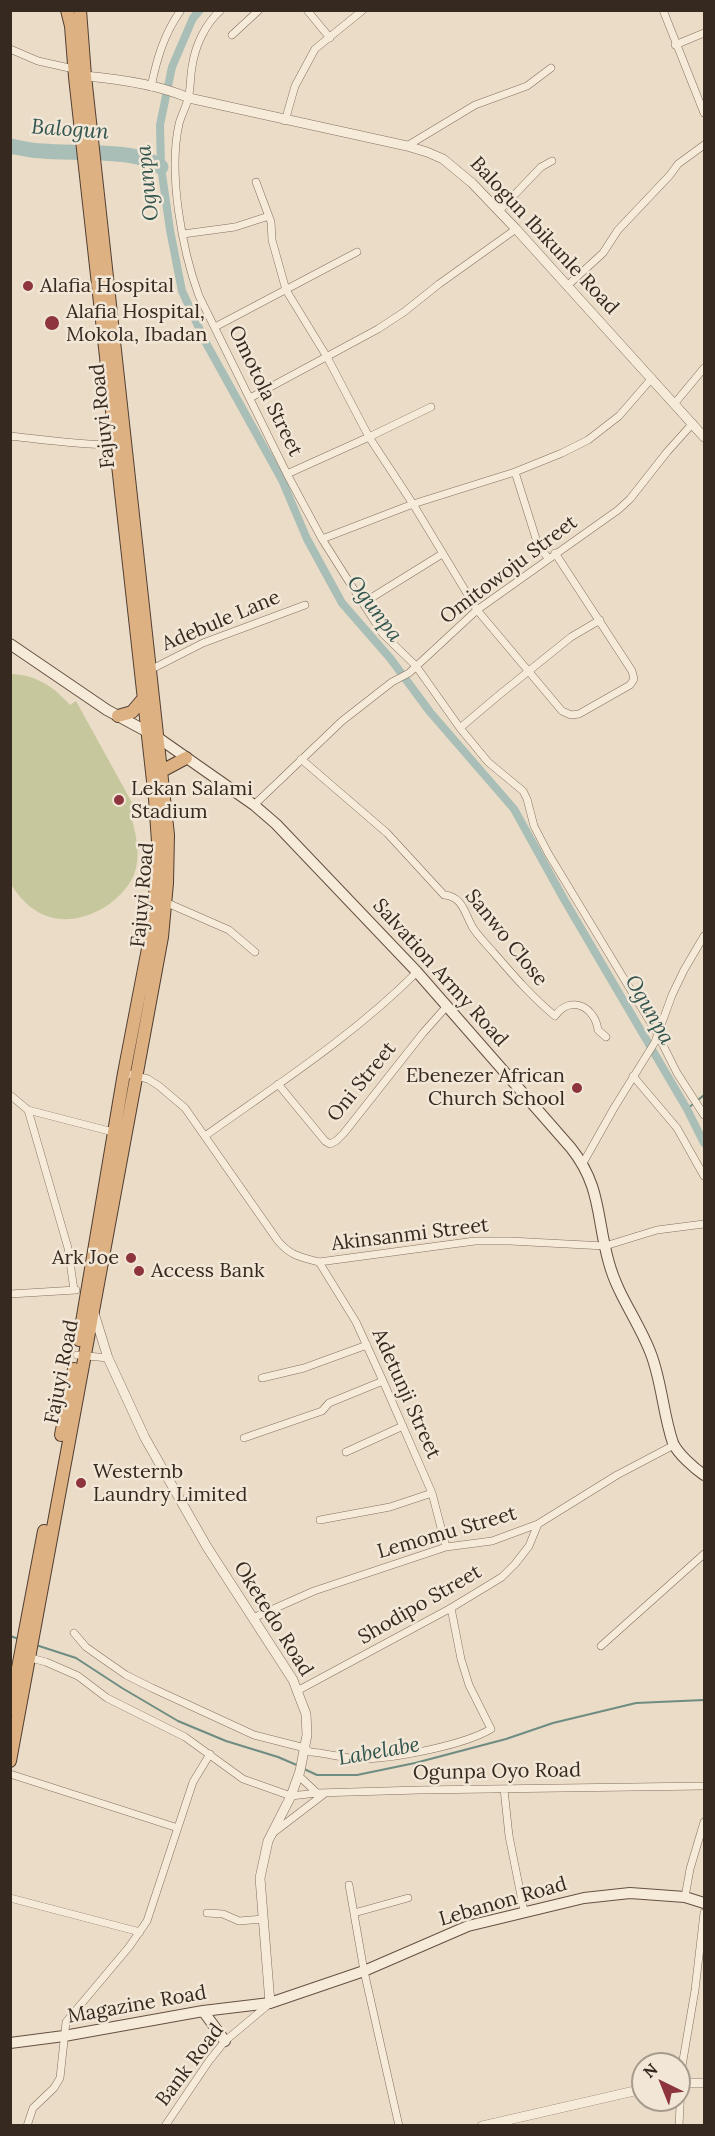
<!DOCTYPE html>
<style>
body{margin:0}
#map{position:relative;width:715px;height:2136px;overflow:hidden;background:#eadcc7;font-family:Lora,serif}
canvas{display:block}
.frame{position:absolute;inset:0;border:12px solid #362920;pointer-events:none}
.north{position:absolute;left:631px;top:2052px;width:60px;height:60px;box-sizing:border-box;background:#f2e7d6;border:2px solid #a79b8d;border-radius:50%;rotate:317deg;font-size:16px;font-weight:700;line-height:24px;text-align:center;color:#362920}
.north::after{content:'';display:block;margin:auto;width:21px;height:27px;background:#8d343d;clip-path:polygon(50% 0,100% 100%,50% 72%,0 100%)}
</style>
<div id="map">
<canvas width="715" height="2136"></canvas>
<div class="frame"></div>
<div class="north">N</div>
</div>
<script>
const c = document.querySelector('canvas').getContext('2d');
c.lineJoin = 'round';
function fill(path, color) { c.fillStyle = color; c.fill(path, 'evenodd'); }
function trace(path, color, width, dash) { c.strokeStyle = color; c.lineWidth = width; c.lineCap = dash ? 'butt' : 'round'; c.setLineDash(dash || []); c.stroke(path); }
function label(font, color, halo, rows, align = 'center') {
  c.font = font + ' Lora,serif'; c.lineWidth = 5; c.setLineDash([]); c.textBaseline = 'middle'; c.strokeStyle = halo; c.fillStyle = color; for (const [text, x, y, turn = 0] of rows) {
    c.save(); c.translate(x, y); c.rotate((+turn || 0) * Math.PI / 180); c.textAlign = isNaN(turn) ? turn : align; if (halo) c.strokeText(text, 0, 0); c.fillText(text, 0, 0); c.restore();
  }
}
fill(new Path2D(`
 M11,674C36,675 53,686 70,705L76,701L136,810L130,813C136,833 142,857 133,877C127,889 116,900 105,907C68,929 33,921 11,884Z`), '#c6c79c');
trace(new Path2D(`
 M687,1109L704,1095
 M10,1636L19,1639
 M36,1645L76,1658L122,1688L178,1721L226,1741L278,1757L299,1766
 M304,1769L317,1775H357L415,1763L506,1739L553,1723L636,1703L704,1700`), '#6f8c82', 2);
trace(new Path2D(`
 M200,10L193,18L172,67L160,125L161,167L170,230L182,291L206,343L282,480L307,539L342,603L390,658L430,712L514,809L565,901L687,1109L704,1143`), '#a8beb6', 8);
trace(new Path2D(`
 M10,146C21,148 32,151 43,151C73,154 137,148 161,167`), '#a8beb6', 15);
const minor = new Path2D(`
 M221,10C205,24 195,46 192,67C190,77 191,88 188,99C186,107 181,116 179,124C168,173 182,250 199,296L287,474L322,539L353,588L383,634L416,666L460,728L488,762L523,791L527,799L534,826L548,853L658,1035L677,1073L704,1115
 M307,10L330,38
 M663,10L704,113
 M232,35L259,10
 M675,45L704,33
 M10,49L38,61L74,69
 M151,87C157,58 164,34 181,10
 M285,121L295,86L315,49L363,10
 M407,146L475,105L527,86L551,68
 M256,182L271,222L272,240L286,290L327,357L369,437L413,504L477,610L562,711L571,715L579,714L630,685L634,679L632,671L555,553
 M499,211L541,167L552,161
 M183,234L235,227L269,216
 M567,286L603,253L618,230L670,175L678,164L704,145
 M215,327L357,252
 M250,398L378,329L404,312L439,284L516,229
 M675,403L704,368
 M10,436C45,440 80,445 115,445
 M515,472L538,545L548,558
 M287,474L369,437L431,407
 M322,539L413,504L515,472L562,453L588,440L619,416L652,378
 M363,603L442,554
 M150,670L203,643L305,605
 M460,728L499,695L571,637L600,620
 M301,759L387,833L444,895C463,896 465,915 473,928C479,937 487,945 494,953C513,975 532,997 555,1016C571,994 595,1007 598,1030L606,1037
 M254,805L342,721L392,682L409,673L477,610L618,510L630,499L667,452L693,423
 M165,902L229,930L255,952
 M124,1073L148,1079L159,1086L185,1108L278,1241C291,1256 300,1257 319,1262L475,1241H510L605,1246L657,1230L704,1224
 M633,1076L677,1128L704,1176
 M278,1084L325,1141L330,1144L336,1141L344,1133L423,1033L447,1006
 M10,1095L28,1110L117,1133
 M28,1110L68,1248L74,1290
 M205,1136C278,1084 353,1036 417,972
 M583,1163L614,1108L655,1042L672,995L684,970L704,936
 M319,1262L356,1322L383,1381L432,1493L446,1547
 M10,1294L76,1290
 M77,1355L108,1358
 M262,1378L304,1368L367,1345
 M244,1438L322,1411L329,1403L383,1381
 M346,1452L403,1426
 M320,1520L390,1507L432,1493
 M253,1618L314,1591L446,1547L492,1541L538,1524L617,1475L674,1445
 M74,1633L86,1647L103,1659L126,1675L152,1688L254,1735L305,1748L310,1752C328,1753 348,1760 365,1759C397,1758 464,1745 491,1729L469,1685L461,1659L451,1608
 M601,1646L704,1554
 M27,1657L46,1662L78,1676L107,1698L185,1737L243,1779L291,1796L317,1793L419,1790L704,1786
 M297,1691L451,1608L502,1577L515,1564L529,1546L538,1524
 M10,1774L178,1828
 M299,1776L317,1793
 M504,1789L509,1836L524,1911
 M273,1833L324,1794
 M349,1885L364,1971L399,2126
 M685,1897L690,1869L704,1822
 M10,1898L140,1932
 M207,1913L223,1914L239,1921L263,1919
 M354,1913L408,1898
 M27,2126L33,2108L54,2088L60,2078L66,2022L129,1947L147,1921L193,1782L210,1754
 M165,2126L209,2061L225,2041L268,2005
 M679,2126L682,2066L695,1990L704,1913`);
const tertiary = new Path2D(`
 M85,76C119,79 157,84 189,98L407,146L427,152L443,159L472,183L516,229L704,437
 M94,1313L108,1358L145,1438L207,1547L293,1680L306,1714L307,1735L300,1771L291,1796L268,1841L260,1878L270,2003
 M679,2083H704
 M482,2126L643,2089`);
const secondary = new Path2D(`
 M10,644L107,710L157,737L254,805L276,824L417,972L571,1148C602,1187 596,1218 609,1263C618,1296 639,1322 651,1354C662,1383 663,1414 673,1443C678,1454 694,1468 704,1475
 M203,2011L225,2041
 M10,2043L64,2036L203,2011L270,2003L364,1971L468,1926L584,1898L630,1893L685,1897L704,1903`);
const trunk = new Path2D(`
 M67,10L71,26L75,77L155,799L159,856L151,933L124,1073L79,1340
 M118,716L132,712L143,699
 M160,772L186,758
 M61,1435L74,1369
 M10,1710L44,1531
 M10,1761L162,937L167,883L168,835L85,76L80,10`);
trace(minor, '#846f5e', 8);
trace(tertiary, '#846f5e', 10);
trace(secondary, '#665041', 12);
trace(trunk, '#523e32', 14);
trace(minor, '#f6ebd9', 7);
trace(tertiary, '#f6ebd9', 9);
trace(secondary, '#f6ebd9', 10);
trace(trunk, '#ddb182', 12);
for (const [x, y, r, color] of [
 [28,286,6,"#8d343d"],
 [52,323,8,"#8d343d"],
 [119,800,6,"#8d343d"],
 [577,1088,6,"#8d343d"],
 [131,1258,6,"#8d343d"],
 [139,1271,6,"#8d343d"],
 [81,1483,6,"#8d343d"]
]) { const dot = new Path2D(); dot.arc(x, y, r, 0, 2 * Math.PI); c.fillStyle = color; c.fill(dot); trace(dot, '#f2e7d6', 2); }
label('20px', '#362920', '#f2e7d6', [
 ["Balogun Ibikunle Road",544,236,47],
 ["Omotola Street",265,391,64],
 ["Fajuyi Road",103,416,-96],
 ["Omitowoju Street",509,570,-37],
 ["Adebule Lane",221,621,-23],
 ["Fajuyi Road",143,895,-85],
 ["Sanwo Close",506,938,51],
 ["Salvation Army Road",440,973,48],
 ["Oni Street",362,1082,-51],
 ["Akinsanmi Street",410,1235,-7],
 ["Fajuyi Road",62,1372,-79],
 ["Adetunji Street",406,1394,66],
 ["Lemomu Street",447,1533,-16],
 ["Shodipo Street",420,1605,-30],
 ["Oketedo Road",273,1619,58],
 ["Ogunpa Oyo Road",497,1772,-1],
 ["Lebanon Road",503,1902,-16],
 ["Magazine Road",137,2005,-10],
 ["Bank Road",190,2065,-53]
]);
label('20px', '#362920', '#f2e7d6', [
 ["Alafia Hospital",40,286],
 ["Alafia Hospital,",66,312],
 ["Mokola, Ibadan",66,335],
 ["Lekan Salami",131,789],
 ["Stadium",131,812],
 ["Ebenezer African",565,1076,"right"],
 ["Church School",565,1099,"right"],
 ["Ark Joe",119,1258,"right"],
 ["Access Bank",151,1271],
 ["Westernb",93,1472],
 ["Laundry Limited",93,1495]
], 'left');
label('italic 21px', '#31544e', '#f2e7d6', [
 ["Balogun",70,130,4],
 ["Ogunpa",148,183,-96],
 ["Ogunpa",374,609,53],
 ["Ogunpa",649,1010,60],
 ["Labelabe",379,1752,-10]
]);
</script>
